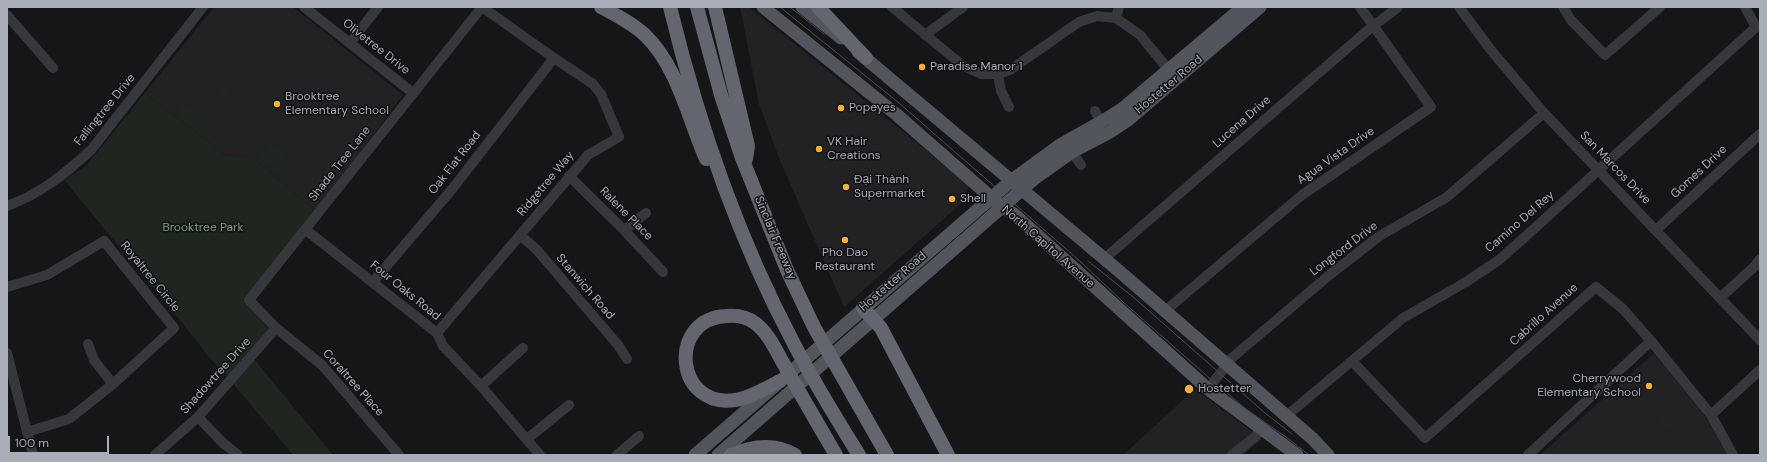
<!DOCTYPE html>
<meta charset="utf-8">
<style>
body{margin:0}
#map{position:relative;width:1767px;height:462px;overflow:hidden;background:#161618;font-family:"DM Sans",sans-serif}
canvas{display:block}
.frame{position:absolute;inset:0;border:8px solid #a8adb8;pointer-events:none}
.scale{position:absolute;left:8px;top:436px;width:101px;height:18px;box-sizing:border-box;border:2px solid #a8adb8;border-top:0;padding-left:5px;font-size:12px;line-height:14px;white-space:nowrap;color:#a8adb8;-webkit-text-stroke:3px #111113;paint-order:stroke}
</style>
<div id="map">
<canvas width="1767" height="462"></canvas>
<div class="frame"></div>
<div class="scale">100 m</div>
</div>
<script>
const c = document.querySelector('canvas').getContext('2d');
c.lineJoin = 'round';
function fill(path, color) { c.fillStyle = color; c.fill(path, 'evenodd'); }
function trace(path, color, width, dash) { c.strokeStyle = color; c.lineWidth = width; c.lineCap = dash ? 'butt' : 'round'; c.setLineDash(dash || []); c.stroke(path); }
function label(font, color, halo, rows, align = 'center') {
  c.font = font + ' "DM Sans",sans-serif'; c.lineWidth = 3; c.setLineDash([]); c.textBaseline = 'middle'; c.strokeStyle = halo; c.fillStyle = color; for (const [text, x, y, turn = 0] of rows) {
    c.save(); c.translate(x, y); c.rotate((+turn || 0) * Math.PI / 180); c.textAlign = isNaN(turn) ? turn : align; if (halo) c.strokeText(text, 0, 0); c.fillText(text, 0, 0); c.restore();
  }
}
fill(new Path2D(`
 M214,7H293L403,95L316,211L252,158L225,155L145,93Z
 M740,7H749L969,185L963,202L844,307L781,163L759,104Z
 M1654,353L1707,419L1727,455H1540Z
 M1195,389L1262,439L1243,455H1123Z`), '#222225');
fill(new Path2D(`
 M220,86L230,94L226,99L216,91Z
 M145,93L225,155L252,158L316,211L243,300L270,330L249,353L333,455H293L224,373L208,356L188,330L64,180L86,166Z
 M183,103L219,131L211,141L175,113Z
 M271,142L289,155L276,172L258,159Z
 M1657,407H1661V411L1667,417H1671V427H1662L1656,418Z`), '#1e261f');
trace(new Path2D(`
 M304,7L413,93
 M892,7L962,65L981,74H998L1010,70L1079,22L1097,16L1116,18L1140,35L1173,75
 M1459,7L1490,49L1544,113L1760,340
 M1563,7L1571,20L1605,55L1660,7
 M7,15L53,68
 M1116,18L1119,7
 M925,35L963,7
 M350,43L378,7
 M998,74L1001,91L1009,107
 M1095,111L1101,122
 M1072,152L1081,165
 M569,176L624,230L663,272
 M7,206C40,194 65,174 91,150L203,7
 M306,230L437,333L443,346L481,386L540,455
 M624,230L646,213
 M1656,230L1760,134
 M520,235L537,250L618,345L627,359
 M1104,259L1367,31L1398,7
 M373,282L453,188L554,58
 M7,287L47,275L104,241L174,328L113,384L69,419L27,432
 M1720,298L1755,266L1760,259
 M1165,311L1302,195L1431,107L1360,7
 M437,333L588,155L619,137L601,94L593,84L554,58L482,7
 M88,344L94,360L113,384
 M7,353L33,455
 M1352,361L1425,438L1596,287L1623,309L1651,341L1711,415L1733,455
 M481,386L523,348
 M1208,389L1233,357L1327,277L1378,237L1447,197L1544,113
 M1711,415L1760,370
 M198,417L222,442L238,455
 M1285,417L1403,318L1466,282L1499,260L1526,236L1756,27L1745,7
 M527,439L569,405
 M155,455L198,417L276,328
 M399,455L322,365L276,328L249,300L482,7
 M617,455L639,436
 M1232,455L1255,437L1261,429
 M1528,455L1651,341`), '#37383d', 10);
trace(new Path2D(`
 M763,7L897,115L1002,207L1014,214L1208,389L1297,455
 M802,7L841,38
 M858,52L1119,271L1313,439L1328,455
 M695,455L1012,180L1060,145L1101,122L1122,109L1243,7
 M718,455L1034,179L1072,152L1110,132L1128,120L1260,7`), '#53555c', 13);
trace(new Path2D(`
 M601,7C616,15 632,23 645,35C678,67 688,118 706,159
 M670,7C698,122 738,238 793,342C813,381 836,418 859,455
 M697,7L721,95L742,158L787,270L814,327L887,455
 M715,7L748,146L746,159
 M818,7L866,58
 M863,308L881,328L948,455
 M780,381C766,388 750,398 735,400C675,409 667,319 726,316C736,315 747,317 755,323C769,333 777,353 786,368C802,397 819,426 836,455
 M731,455C752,446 775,443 795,455`), '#63666e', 14);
trace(new Path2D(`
 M780,7L899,103L1081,262L1123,302L1214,382L1246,409L1286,437L1309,455
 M790,7L824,34
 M1088,261L1132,296L1265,413L1292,434`), '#4a4c52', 1);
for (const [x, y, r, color] of [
 [922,67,4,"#f2b134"],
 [277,104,4,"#f2b134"],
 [841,108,4,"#f2b134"],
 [819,149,4,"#f2b134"],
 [846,187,4,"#f2b134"],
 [952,199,4,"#f2b134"],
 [845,240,4,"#f2b134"],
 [1649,386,4,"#f2b134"],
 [1189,389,5,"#f2b134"]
]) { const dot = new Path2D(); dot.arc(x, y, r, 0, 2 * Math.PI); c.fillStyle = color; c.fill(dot); trace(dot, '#111113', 1.5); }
label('12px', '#a8adb8', '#111113', [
 ["Olivetree Drive",376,47,38],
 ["Hostetter Road",1169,85,-40],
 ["Fallingtree Drive",105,110,-51],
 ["Lucena Drive",1242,122,-41],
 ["Agua Vista Drive",1336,156,-35],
 ["Oak Flat Road",455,163,-52],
 ["Shade Tree Lane",340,164,-52],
 ["San Marcos Drive",1615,168,46],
 ["Gomes Drive",1699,172,-43],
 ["Ridgetree Way",546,184,-50],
 ["Ralene Place",626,214,45],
 ["Camino Del Rey",1520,222,-41],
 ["Sinclair Freeway",775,238,67],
 ["North Capitol Avenue",1048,247,41],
 ["Longford Drive",1344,249,-37],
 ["Royaltree Circle",150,277,51],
 ["Hostetter Road",893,282,-41],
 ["Stanwich Road",585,287,49],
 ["Four Oaks Road",405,291,39],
 ["Cabrillo Avenue",1544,315,-42],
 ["Shadowtree Drive",216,376,-48],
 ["Coraltree Place",353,383,48]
]);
label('12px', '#a8adb8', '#111113', [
 ["Paradise Manor 1",930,67],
 ["Brooktree",285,97],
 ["Elementary School",285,111],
 ["Popeyes",849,108],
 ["VK Hair",827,142],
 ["Creations",827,156],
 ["Đại Thành",854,180],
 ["Supermarket",854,194],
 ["Shell",960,199],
 ["Pho Dao",845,253,"center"],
 ["Restaurant",845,267,"center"],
 ["Cherrywood",1641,379,"right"],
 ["Elementary School",1641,393,"right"],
 ["Hostetter",1198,389]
], 'left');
label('12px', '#7fa381', '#111113', [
 ["Brooktree Park",203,228]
]);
</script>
